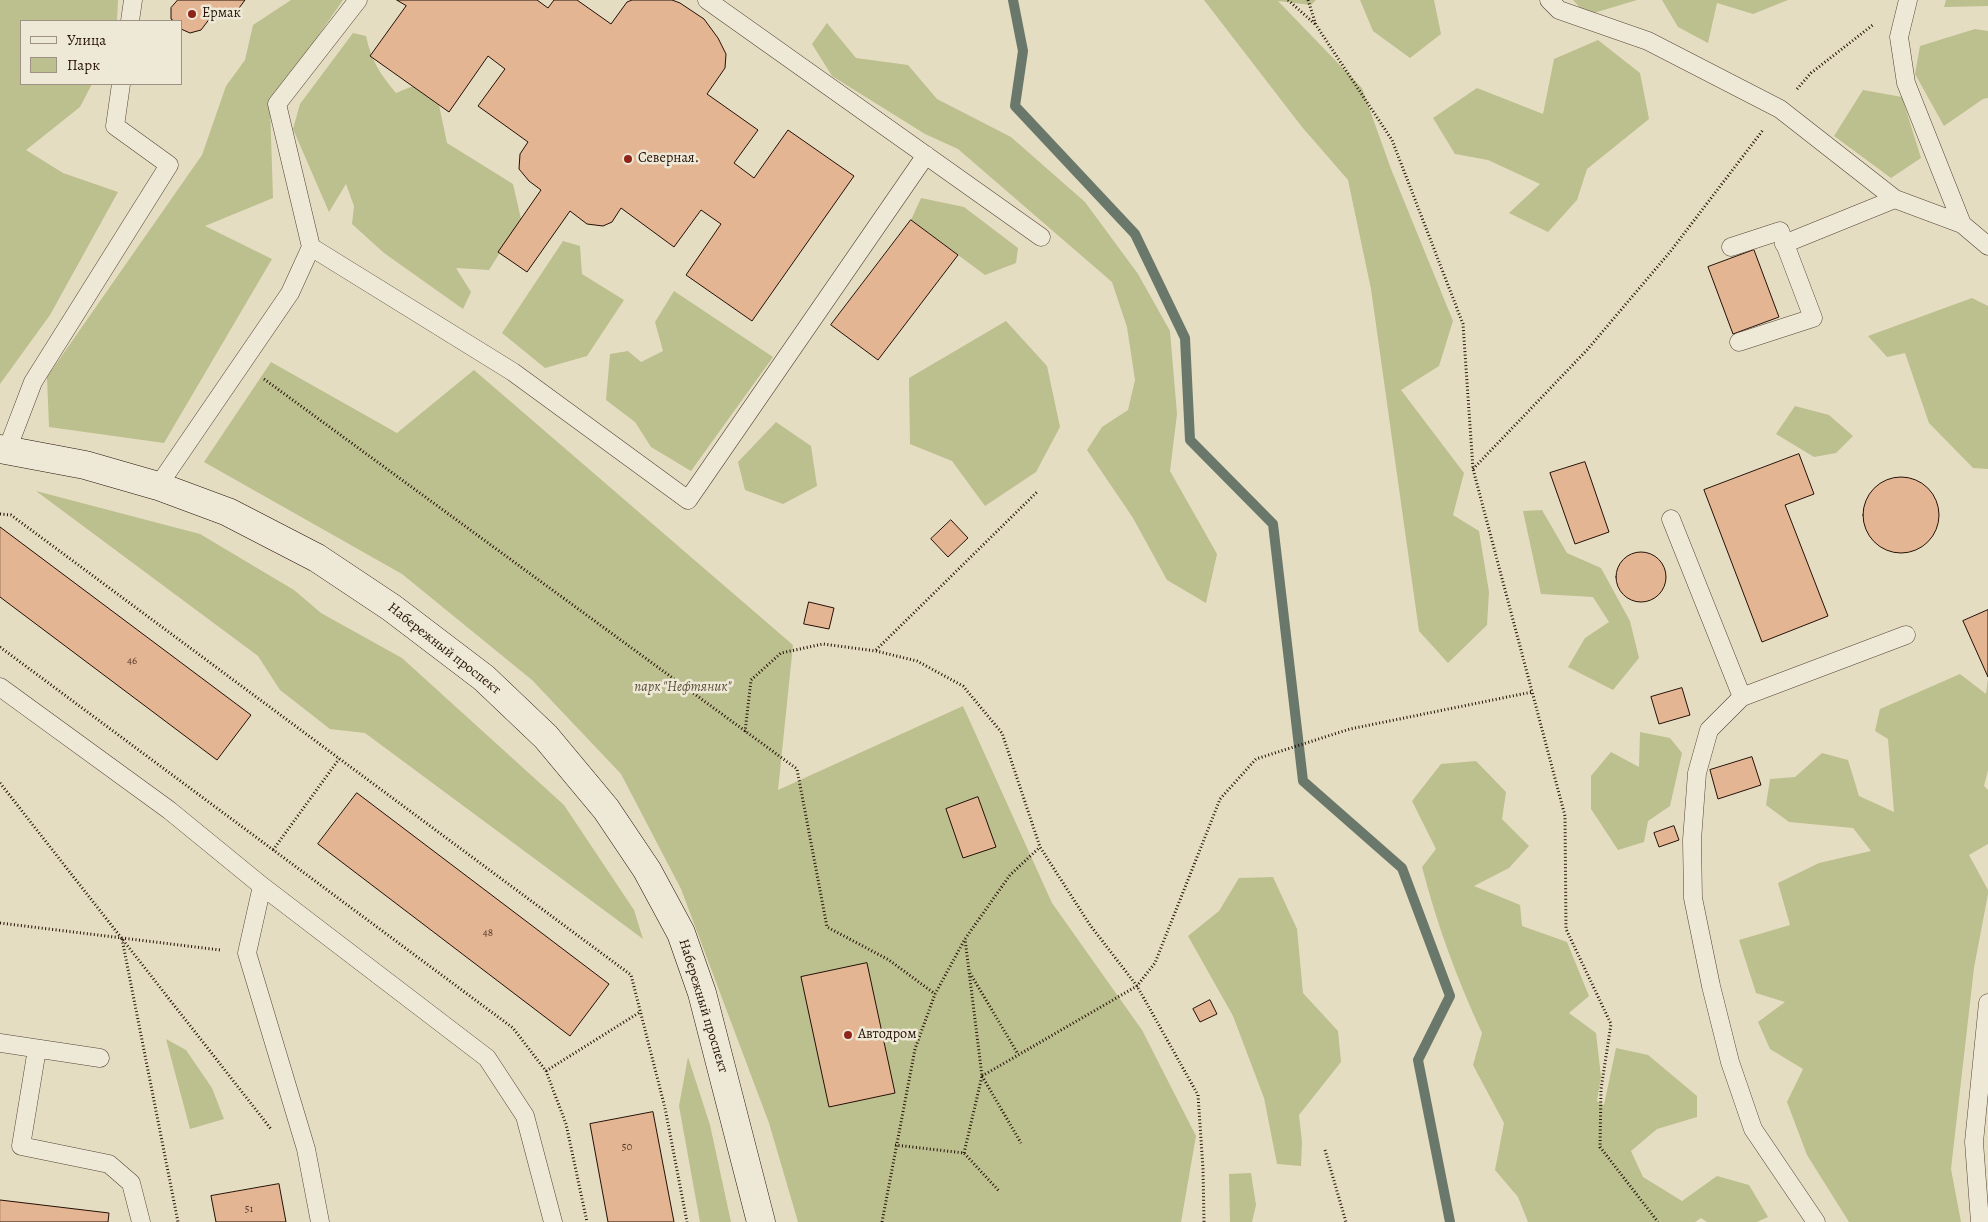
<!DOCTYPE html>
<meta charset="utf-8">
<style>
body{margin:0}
#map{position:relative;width:1988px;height:1222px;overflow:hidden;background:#e5ddc1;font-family:Alegreya,serif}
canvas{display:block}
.legend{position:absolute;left:20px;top:20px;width:162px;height:65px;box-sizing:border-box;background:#eee9d7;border:1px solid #9e9284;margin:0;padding:6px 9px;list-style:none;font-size:15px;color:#251007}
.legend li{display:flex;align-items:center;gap:10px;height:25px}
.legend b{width:25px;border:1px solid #9e9284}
</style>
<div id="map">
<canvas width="1988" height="1222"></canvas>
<ul class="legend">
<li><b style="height:6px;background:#eee9d7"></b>Улица</li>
<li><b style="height:14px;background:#bcbf8e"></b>Парк</li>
</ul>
</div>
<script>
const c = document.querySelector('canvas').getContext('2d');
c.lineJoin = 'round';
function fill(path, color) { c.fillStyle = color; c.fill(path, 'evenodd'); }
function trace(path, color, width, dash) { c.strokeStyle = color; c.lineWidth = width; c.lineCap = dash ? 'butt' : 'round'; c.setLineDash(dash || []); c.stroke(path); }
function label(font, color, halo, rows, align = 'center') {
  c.font = font + ' Alegreya,serif'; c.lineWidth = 5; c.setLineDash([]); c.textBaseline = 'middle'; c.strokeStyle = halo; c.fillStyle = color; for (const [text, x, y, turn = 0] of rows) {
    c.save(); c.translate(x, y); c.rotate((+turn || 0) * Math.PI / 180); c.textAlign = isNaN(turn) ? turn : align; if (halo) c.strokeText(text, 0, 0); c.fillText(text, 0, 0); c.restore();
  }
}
fill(new Path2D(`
 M0,0H118L117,21H21V84H92L80,107L26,150L63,173L118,192L50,315L0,384Z
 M291,0H343L270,105L273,198L205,226L272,259L164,443L49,427L47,377L202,155L226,86L245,60L253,25Z
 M1204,0H1316L1311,5L1278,1L1362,88L1391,169L1453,321L1439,366L1401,390L1464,473L1453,515L1479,531L1489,592L1487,625L1448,663L1419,631L1371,289L1348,180L1302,127Z
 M1360,0H1434L1441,34L1410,58L1373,31Z
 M1573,0H1637L1587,15Z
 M1662,0H1788L1753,14L1717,3L1708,43L1678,27Z
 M1946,0H1988V6L1944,7Z
 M827,23L856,58L908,65L937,99L1011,137L1085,202L1138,274L1170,331L1177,414L1170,471L1217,554L1206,603L1167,580L1133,518L1087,450L1102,427L1128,410L1135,380L1127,327L1112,282L958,149L925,134L832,76L812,44Z
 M1975,29L1988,31V98L1983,99L1944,126L1915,74L1920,46Z
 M353,33L366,36C371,60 380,74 396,93L413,86L439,105L447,143L513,184L521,219L489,270L456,268L471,292L463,309L384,253L352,224L354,206L346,184L329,212L293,129L300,104Z
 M1598,40L1640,73L1649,119L1587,169L1577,200L1548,232L1509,213L1540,184L1488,160L1455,154L1433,118L1477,88L1543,114L1554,59Z
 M1863,90L1902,97L1921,158L1891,178L1834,136Z
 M921,198L964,207L1018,248L1016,263L985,275L911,220Z
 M563,241L580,246L582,274L624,300L587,356L545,368L502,333Z
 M674,291L773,357L691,471L651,447L635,422L606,400L610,354L628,351L641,362L663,351L655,322Z
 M1972,298L1988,306V469L1973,468L1929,423L1905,353L1887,357L1868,336Z
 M1006,321L1047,366L1060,427L1036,472L985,506L952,461L910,444L909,378Z
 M271,362L397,433L474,370L793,645L778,790L963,706L1052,903L1142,1030L1196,1136L1181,1222H798L769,1123L681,889L621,774L532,680L402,574L204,462Z
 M1795,406L1829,415L1853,436L1836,453L1814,457L1776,434Z
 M776,422L811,446L817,486L783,504L745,490L738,462Z
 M36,491L200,534L294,590L321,613L402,658L564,805L634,910L643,939L365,733L330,729L280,690L258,656Z
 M1542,510L1567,553L1601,568L1630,621L1639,658L1613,690L1568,667L1585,638L1609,622L1593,597L1541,594L1523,511Z
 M1960,674L1986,694L1988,677V770L1984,786L1988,790V844L1969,855L1988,890V894L1974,968L1951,1169L1961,1222H1849L1807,1155L1787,1102L1803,1069L1770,1049L1758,1022L1785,1002L1756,993L1739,940L1790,925L1778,883L1819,863L1871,851L1853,828L1789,822L1766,805L1770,779L1795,777L1822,753L1848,760L1859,796L1894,812L1888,739L1875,731L1880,709Z
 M1640,732L1670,738L1682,753L1670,806L1648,821L1644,842L1618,850L1591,809V776L1611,752L1639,767Z
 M1476,761L1506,792L1502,819L1529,846L1509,868L1474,886L1520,905L1522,926L1567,942L1589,996L1569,1013L1596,1033L1601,1077L1597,1101L1604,1105L1616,1048L1648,1055L1697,1096V1117L1657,1129L1631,1151L1643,1177L1682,1201L1717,1176L1749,1185L1768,1217L1757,1222H1707L1701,1218L1695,1222H1528L1518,1197L1495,1170L1504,1123L1473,1065L1482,1033C1457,979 1437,925 1422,867L1436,849L1412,801L1441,764Z
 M1273,877L1297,929L1303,993L1338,1031L1341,1062L1299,1115L1302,1142L1301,1166L1277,1164L1264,1098L1233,1016L1188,936L1219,911L1239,878Z
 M166,1039L186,1050L212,1088L224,1119L190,1129Z
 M688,1057L710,1125L731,1222H700L679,1106Z
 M1251,1173L1256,1205L1252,1222H1230L1229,1174Z`), '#bcbf8e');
trace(new Path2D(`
 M1013,0L1023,51L1015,106L1135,234L1185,338L1190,440L1273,524L1303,781L1402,868L1450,996L1418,1060L1450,1222`), '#69786b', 10);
const building = new Path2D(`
 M178,0H245L231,19L217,9L201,30L190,33L181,29V21H174L171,19V8Z
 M397,0H537L548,8L554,0H577L611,24L627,2L632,0H672L680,3L704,19L718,38L726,54L725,68L707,94L758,130L734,163L754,178L788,130L854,176L752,321L686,275L721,224L701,210L674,247L621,208L612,222L603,226L587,224L570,211L527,272L498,252L541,190L529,181L519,169L520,154L528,142L478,106L505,69L488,56L449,112L370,56L406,6Z
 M911,220L958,255L878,360L831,325Z
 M1754,250L1779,317L1733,334L1708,267Z
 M1799,454L1814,494L1785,505L1828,616L1762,642L1704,490Z
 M1585,462L1609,532L1575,544L1550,473Z
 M1863 515a38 38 0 1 1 76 0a38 38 0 1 1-76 0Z
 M951,520L968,538L948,557L931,539Z
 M0,527L251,715L217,760L0,597Z
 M1616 577a25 25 0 1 1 50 0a25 25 0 1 1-50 0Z
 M809,602L834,608L829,629L804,624Z
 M1988,610V677L1963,621Z
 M1682,688L1690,715L1659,724L1651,697Z
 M1752,757L1761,785L1718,799L1710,770Z
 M357,793L609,984L570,1036L318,844Z
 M978,797L996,847L963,858L946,809Z
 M1674,826L1679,840L1659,847L1654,833Z
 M867,963L895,1093L829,1107L801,977Z
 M1210,1000L1217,1014L1200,1022L1193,1009Z
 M653,1112L674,1222H608L590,1124Z
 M279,1184L286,1222H216L211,1196Z
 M0,1200L109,1213L108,1222H0Z`);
fill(building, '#e3b593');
trace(building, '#251007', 1);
const lane = new Path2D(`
 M358,0L277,104L311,247L513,372L688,500L926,155
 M707,0L1041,237
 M1549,0L1559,10L1648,41L1780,109L1895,199
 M1908,0L1899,37L1906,83L1962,224
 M130,21L133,0
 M1784,244L1895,199L1962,224L1988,246
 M1731,247L1780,231L1813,318L1739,342
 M7,450L33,382L169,165L115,126L121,84
 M158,486L290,293L311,247
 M1671,519L1742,697
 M0,687L169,810L262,886L487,1058L525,1116L553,1222
 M262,886L247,953L306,1149L320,1222
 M0,1043L100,1058
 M37,1049L21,1146L109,1164L131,1183L141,1222
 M1816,1222L1753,1129L1730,1062L1711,986L1693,898L1692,840L1697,773L1709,730L1742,697L1906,635
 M1980,1222L1974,1142L1988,1003`);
const secondary = new Path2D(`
 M0,449L85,465L158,486L228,512L317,558L392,608L484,678L546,737L606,809L647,870L681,933L702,993L761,1222`);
trace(lane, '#554336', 19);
trace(secondary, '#251007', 29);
trace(new Path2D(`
 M1288,0L1316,25
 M1308,0L1316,25L1392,140L1463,324L1473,469L1565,816L1566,929L1611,1024L1601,1089L1600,1147L1658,1222
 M1797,89L1811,73L1874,24
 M264,379L797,769L827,927L889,960L935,994
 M1473,469L1587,350L1670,252L1763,130
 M0,514L11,515L631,975L665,1108L687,1222
 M0,647L513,1028L546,1071L566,1124L587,1222
 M876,650L1038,491
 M745,732L751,680L781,653L823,644L876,651L917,661L963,686L1002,733L1040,847L1090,925L1137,986L1198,1095L1203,1169L1204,1222
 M0,783L271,1129
 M273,850L339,759
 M0,923L220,950
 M122,939L178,1222
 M970,973L1018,1054
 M546,1071L640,1012
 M982,1076L1137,986L1155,963L1220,799L1256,759L1350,729L1532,692
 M982,1076L1021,1143
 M895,1145L964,1153L999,1191
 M1325,1150L1346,1222
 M964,1153L982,1076L965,939
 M882,1222L915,1049L935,994L965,939L1010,875L1040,847`), '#251007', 3, [1, 2.5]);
trace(lane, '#eee9d7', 18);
trace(secondary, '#eee9d7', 28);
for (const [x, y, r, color] of [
 [192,14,5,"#8f2418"],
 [628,159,5,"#8f2418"],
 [848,1035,5,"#8f2418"]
]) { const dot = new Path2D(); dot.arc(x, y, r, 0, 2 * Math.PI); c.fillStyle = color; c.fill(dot); trace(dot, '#eee9d7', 2); }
label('11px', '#54392a', null, [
 ["46",132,661],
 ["48",488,933],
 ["50",627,1147],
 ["51",249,1209]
]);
label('14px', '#251007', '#eee9d7', [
 ["Ермак",202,14],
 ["Северная.",638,159],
 ["Автодром",858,1035]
], 'left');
label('14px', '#251007', '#eee9d7', [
 ["Набережный проспект",444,649,38],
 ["Набережный проспект",703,1006,73]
]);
label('italic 14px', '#5a4d36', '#eee9d7', [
 ["парк \"Нефтяник\"",683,688]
]);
</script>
